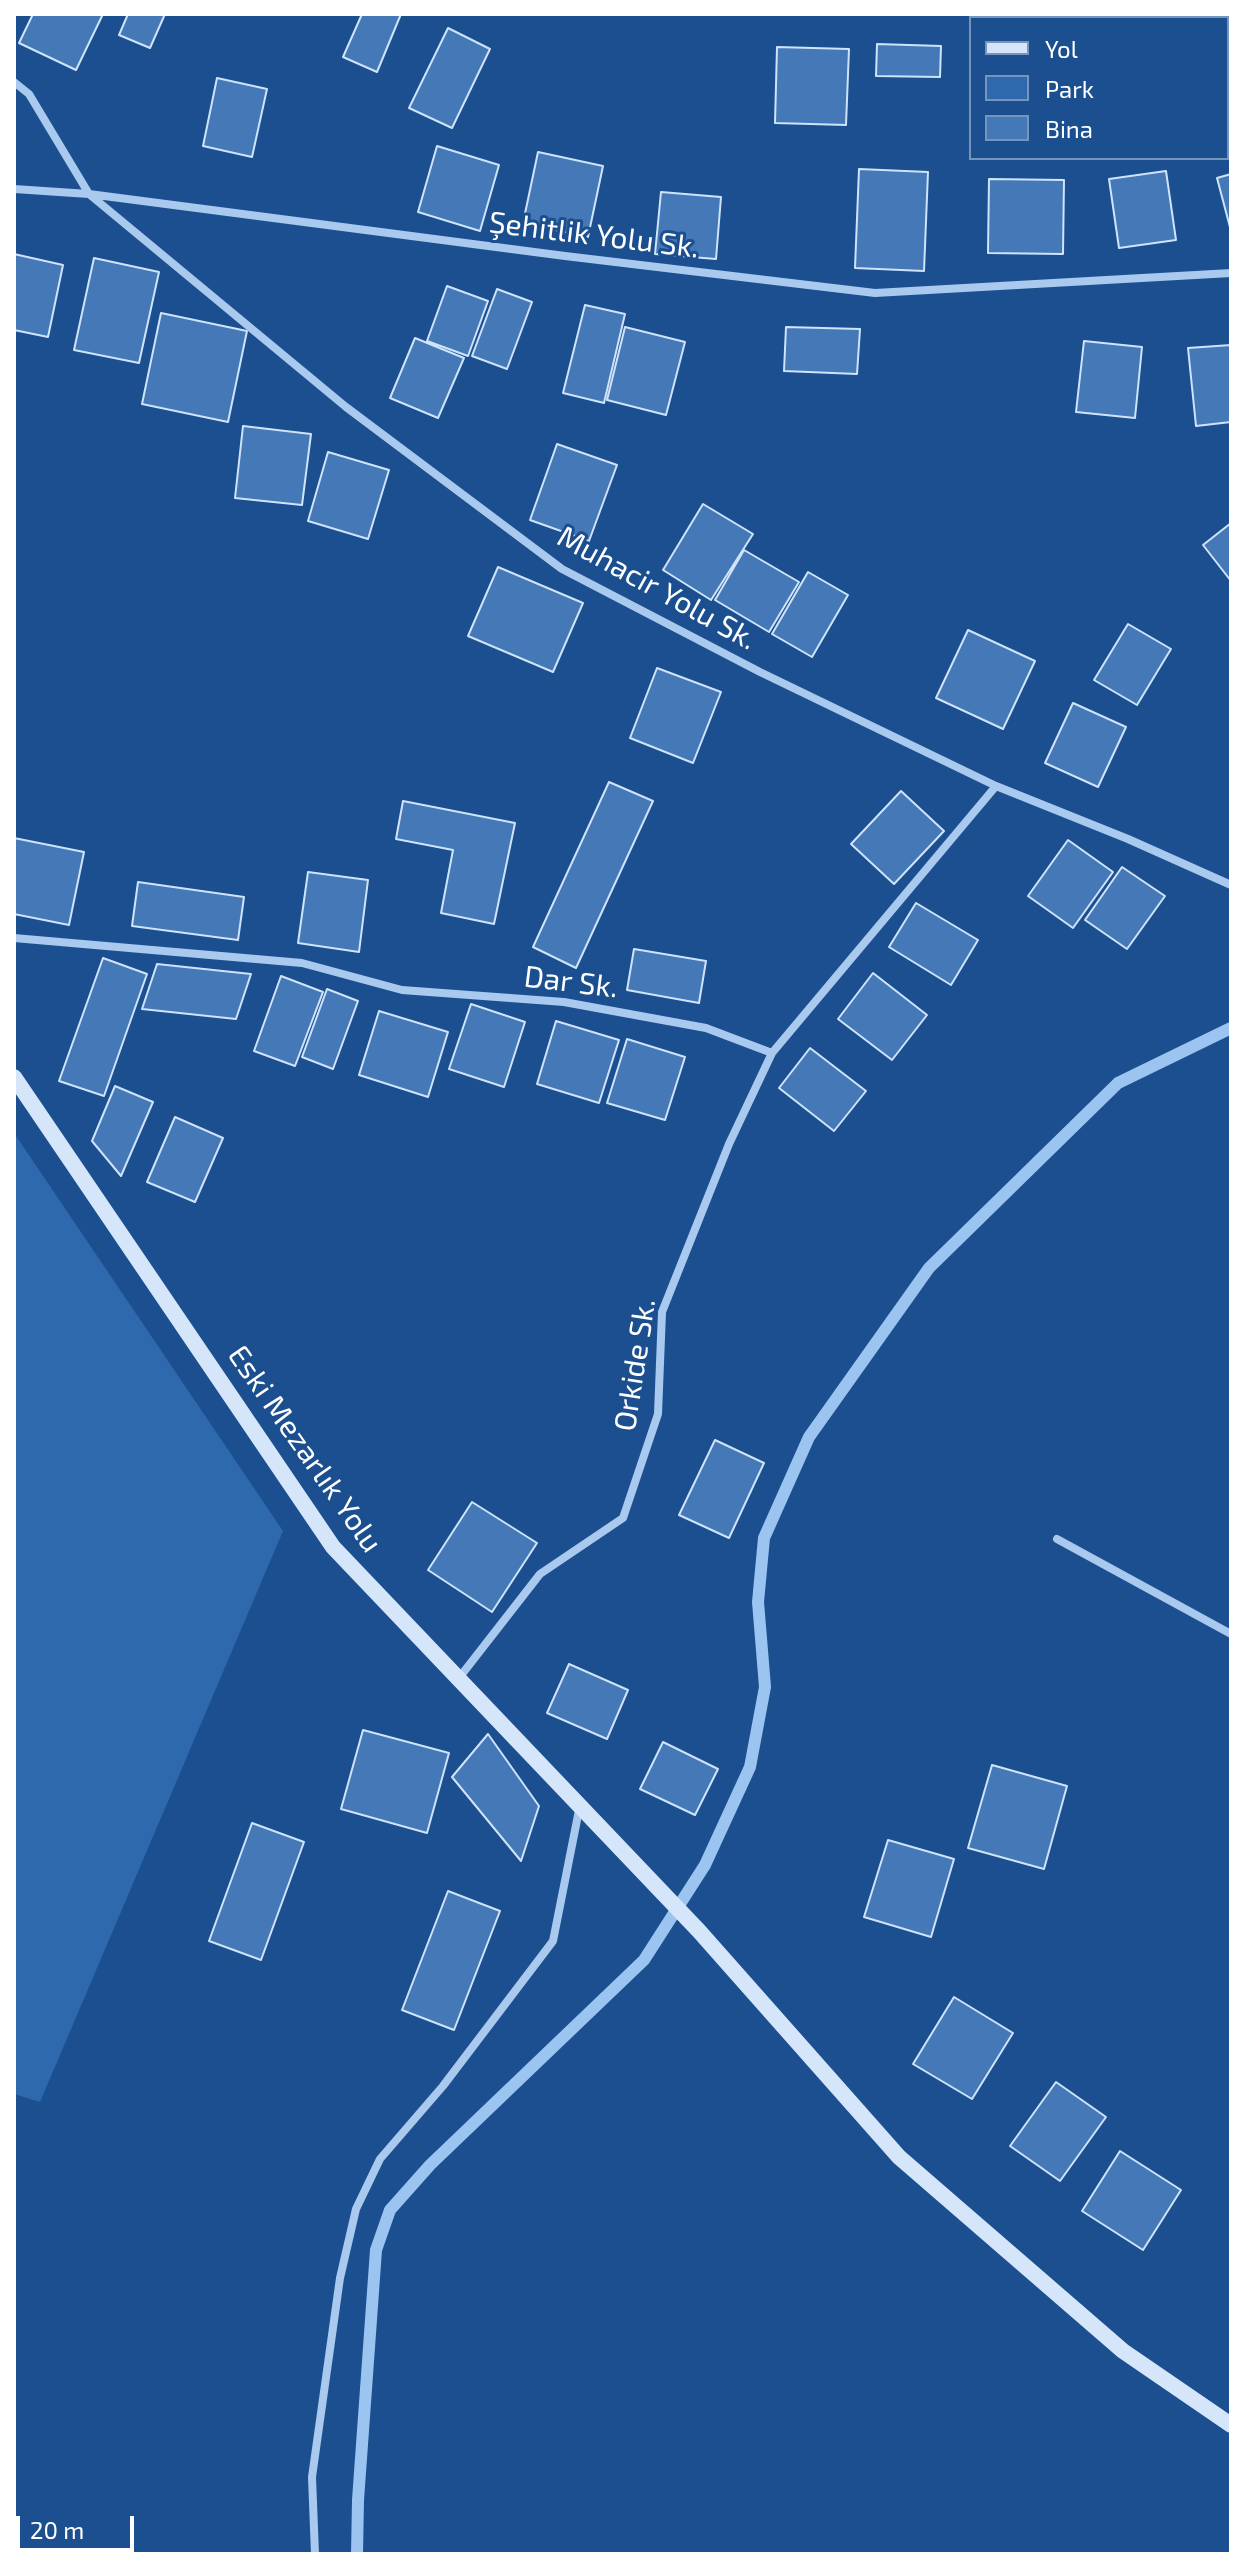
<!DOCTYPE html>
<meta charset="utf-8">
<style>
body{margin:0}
#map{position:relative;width:1245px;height:2568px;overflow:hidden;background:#1b4f8f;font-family:"Exo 2",sans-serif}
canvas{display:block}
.frame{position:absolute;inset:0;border:16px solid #fff;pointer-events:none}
.legend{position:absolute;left:969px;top:16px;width:260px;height:144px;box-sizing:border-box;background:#1b4f8f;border:2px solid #7695bc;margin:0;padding:10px 14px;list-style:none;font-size:24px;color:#fff}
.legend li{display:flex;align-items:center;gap:16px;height:40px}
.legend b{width:40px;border:2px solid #7695bc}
.scale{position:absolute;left:16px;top:2516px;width:118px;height:36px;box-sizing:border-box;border:4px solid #fff;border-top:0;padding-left:10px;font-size:24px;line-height:28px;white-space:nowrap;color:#fff;-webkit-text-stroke:6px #1b4f8f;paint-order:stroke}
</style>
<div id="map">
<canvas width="1245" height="2568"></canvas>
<div class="frame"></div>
<ul class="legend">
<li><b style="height:10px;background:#d6e6fa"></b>Yol</li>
<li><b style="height:22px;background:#2e69ad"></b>Park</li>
<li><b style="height:22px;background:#4478b7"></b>Bina</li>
</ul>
<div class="scale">20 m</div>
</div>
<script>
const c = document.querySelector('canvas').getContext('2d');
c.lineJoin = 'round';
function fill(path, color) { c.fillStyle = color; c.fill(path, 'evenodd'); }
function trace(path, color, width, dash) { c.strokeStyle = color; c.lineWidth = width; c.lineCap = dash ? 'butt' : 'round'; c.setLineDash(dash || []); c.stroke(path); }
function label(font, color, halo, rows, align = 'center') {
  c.font = font + ' "Exo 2",sans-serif'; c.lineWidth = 6; c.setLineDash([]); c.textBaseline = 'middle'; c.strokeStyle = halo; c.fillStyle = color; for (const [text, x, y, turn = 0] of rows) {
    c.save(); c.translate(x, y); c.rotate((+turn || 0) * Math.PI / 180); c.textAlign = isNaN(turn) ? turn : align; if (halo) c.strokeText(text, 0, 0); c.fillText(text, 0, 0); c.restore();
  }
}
fill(new Path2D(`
 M14,1133L283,1531L40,2102L14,2094Z`), '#2e69ad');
trace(new Path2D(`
 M357,2554L358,2500L376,2250L390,2210L430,2165L644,1960L705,1865L750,1767L765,1687L758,1602L764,1538L809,1437L929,1268L1118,1083L1231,1028`), '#9cc4f0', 12);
const building = new Path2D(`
 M33,14H103L76,70L19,43Z
 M128,14H165L150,48L119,35Z
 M362,14H401L377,72L343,57Z
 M448,28L490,49L452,128L409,108Z
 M877,44L941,46L940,77L876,76Z
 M777,47L849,49L846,125L775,123Z
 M217,78L267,89L252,157L203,146Z
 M437,146L499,165L480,231L418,212Z
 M538,152L603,166L588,237L523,223Z
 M859,169L928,172L924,271L855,268Z
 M1166,171L1176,240L1119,248L1109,179Z
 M1231,174V231L1217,178Z
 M989,179L1064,180L1063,254L988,253Z
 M661,192L721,197L716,259L655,254Z
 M14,254L63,265L48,337L14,330Z
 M94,258L159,272L139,363L74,350Z
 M447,286L488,301L468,356L427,341Z
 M497,289L532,302L507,369L472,356Z
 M585,305L625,314L604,403L563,393Z
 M161,313L247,331L228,422L142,404Z
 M625,327L685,342L666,415L607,400Z
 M786,327L860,329L857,374L784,371Z
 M415,338L464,358L438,418L390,398Z
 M1084,341L1142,347L1135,418L1076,412Z
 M1231,345V422L1196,426L1188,348Z
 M243,426L311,434L302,505L235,498Z
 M557,444L617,465L589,541L530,520Z
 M328,452L389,470L368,539L308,521Z
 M703,504L753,534L711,600L663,570Z
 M1231,523V581L1203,545Z
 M744,550L799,582L769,632L715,600Z
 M498,567L583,603L553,672L468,636Z
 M808,572L848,595L812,657L772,634Z
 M1128,624L1171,649L1137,705L1094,680Z
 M968,630L1035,661L1003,729L936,698Z
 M657,668L721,692L693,763L630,738Z
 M1073,703L1126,727L1098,787L1045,763Z
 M609,782L653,801L576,968L533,947Z
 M901,791L944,831L894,884L851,844Z
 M403,801L515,823L494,924L441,913L453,850L396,839Z
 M14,838L84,852L69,925L14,914Z
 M1068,840L1113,872L1073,928L1028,896Z
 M1122,867L1165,896L1127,949L1085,920Z
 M308,872L368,880L359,952L298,943Z
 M138,882L244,897L238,940L132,926Z
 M916,903L978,940L951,985L889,947Z
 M634,949L706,961L699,1003L627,990Z
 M103,958L147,974L104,1096L59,1081Z
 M157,964L251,974L236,1019L142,1009Z
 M873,973L927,1015L892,1060L838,1019Z
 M281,976L323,992L295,1066L254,1051Z
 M327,989L358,1001L333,1069L302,1057Z
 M471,1004L525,1022L504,1087L449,1069Z
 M379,1011L448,1032L428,1097L359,1075Z
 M556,1021L619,1040L599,1103L537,1084Z
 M627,1039L685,1057L665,1120L607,1103Z
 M810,1048L866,1091L834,1131L779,1088Z
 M115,1086L153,1102L121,1176L92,1141Z
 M175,1117L223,1138L195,1202L147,1182Z
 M715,1440L764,1463L729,1538L679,1515Z
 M472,1502L537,1543L492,1612L428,1570Z
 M569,1664L628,1690L607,1739L547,1713Z
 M363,1730L449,1753L427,1833L341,1809Z
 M488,1734L539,1806L521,1861L452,1777Z
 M663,1742L718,1769L695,1815L640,1789Z
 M992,1765L1067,1786L1044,1869L968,1848Z
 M252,1823L304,1842L261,1960L209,1941Z
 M888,1840L954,1859L931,1937L864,1917Z
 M448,1891L500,1911L454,2030L402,2010Z
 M954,1997L1013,2033L972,2099L913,2064Z
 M1056,2082L1106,2117L1060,2181L1010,2146Z
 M1120,2151L1181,2190L1143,2250L1082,2211Z`);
fill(building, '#4478b7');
trace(building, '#cfe3fa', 2);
trace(new Path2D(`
 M14,82L29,94L89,194L346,407L562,569L760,672L996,786L1128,839L1231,885
 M14,189L89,194L565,256L875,293L1231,273
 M14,938L302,963L402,990L564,1002L706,1028L772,1053
 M1057,1539L1231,1634
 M459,1678L540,1574L623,1518L658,1414L662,1312L729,1144L772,1053L996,786
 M315,2554L312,2477L340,2278L356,2209L380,2159L443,2086L553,1941L580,1805`), '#a9c9ee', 8);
trace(new Path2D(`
 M14,1077L333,1547L699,1931L899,2157L1123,2351L1231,2425`), '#d6e6fa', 16);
label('30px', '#fff', '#1b4f8f', [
 ["Şehitlik Yolu Sk.",594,235,7],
 ["Muhacir Yolu Sk.",657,588,29],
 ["Dar Sk.",571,982,7],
 ["Orkide Sk.",635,1365,-81],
 ["Eski Mezarlık Yolu",305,1449,55]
]);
</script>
